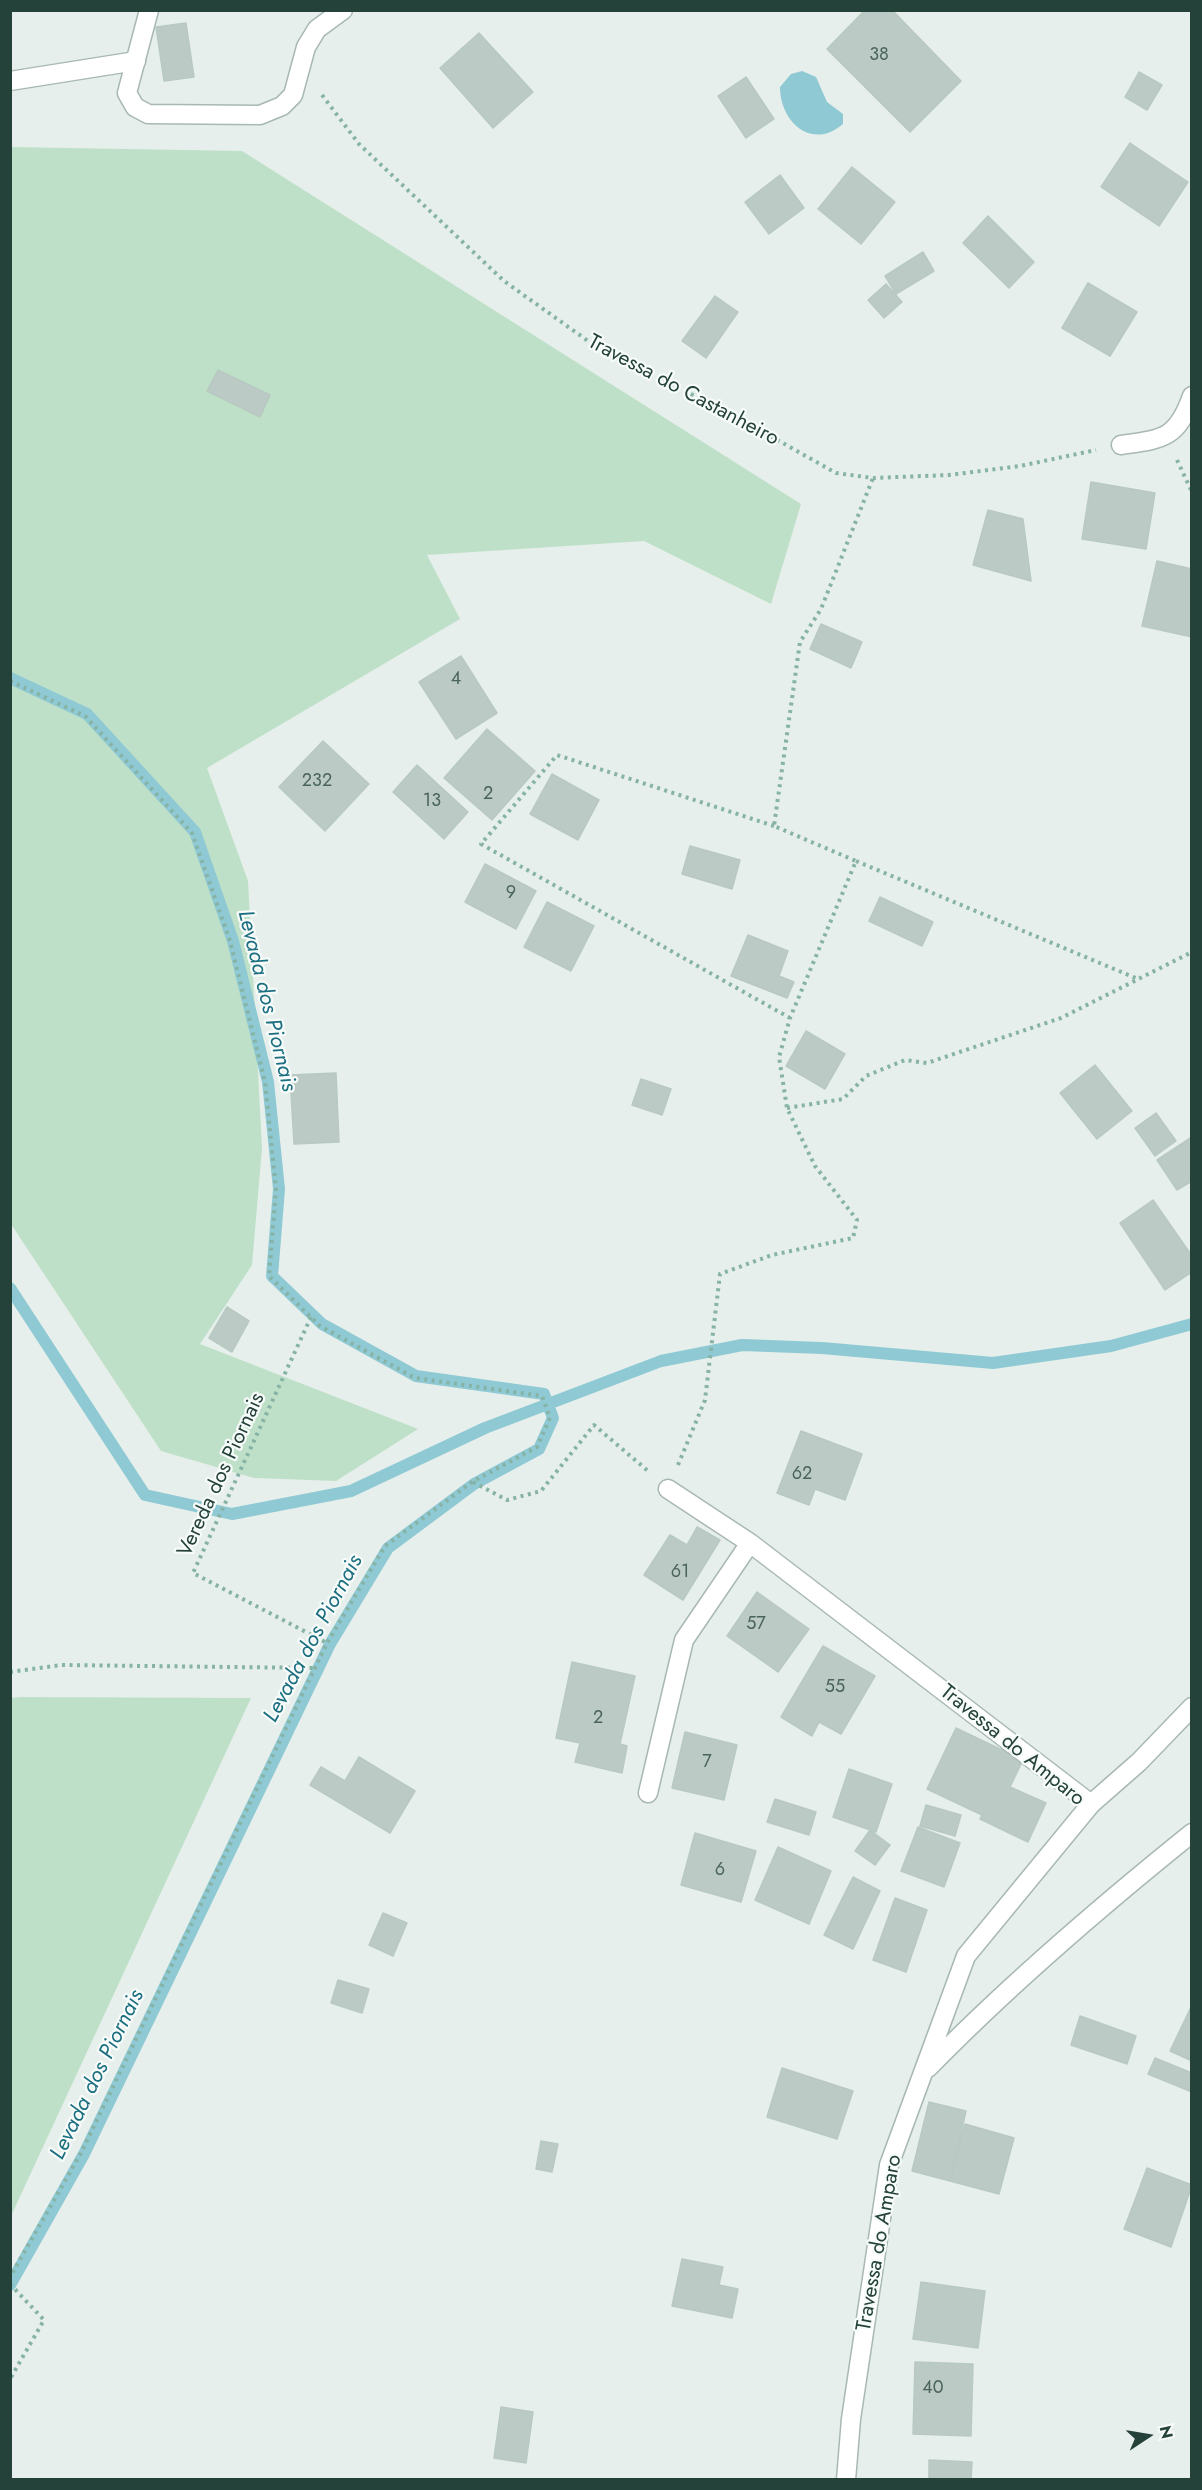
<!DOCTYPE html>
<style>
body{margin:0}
#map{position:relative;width:1202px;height:2490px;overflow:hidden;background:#e6efeb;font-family:Jost,sans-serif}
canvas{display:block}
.frame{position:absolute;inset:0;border:12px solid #24423a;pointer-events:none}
.north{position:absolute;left:1118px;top:2406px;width:60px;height:60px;-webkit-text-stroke:4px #f7fbf9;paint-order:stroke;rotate:78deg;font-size:16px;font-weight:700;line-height:24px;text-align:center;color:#24423a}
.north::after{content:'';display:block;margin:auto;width:21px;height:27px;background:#24423a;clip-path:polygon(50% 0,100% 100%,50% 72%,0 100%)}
</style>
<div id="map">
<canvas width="1202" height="2490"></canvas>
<div class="frame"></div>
<div class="north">N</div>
</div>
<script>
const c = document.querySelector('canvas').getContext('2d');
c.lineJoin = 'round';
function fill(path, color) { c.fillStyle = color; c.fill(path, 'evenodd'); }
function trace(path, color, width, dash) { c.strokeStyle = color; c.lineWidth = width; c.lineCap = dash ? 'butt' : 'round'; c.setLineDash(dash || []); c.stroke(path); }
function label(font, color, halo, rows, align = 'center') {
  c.font = font + ' Jost,sans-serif'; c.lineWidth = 4.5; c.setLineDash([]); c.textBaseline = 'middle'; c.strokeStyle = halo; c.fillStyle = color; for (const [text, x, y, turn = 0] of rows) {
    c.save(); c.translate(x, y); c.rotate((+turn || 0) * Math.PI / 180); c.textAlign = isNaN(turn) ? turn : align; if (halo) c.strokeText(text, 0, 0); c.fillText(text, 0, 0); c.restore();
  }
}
fill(new Path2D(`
 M10,147L242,151L801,504L771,604L644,541L427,555L460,619L207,768L248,881L262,1148L252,1265L200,1344L418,1429L336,1481L254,1478L161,1451L11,1224Z
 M20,1697L251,1698L11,2216L10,1698Z`), '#bfe0c8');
fill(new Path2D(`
 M802,71L816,77L827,102L843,114V124C812,151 780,122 780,87L791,74Z`), '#8ec9d4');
trace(new Path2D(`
 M10,678L87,714L195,832L233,941L268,1082L279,1189L272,1276L322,1324L416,1376L544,1394L553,1418L539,1449L474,1484L388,1548L330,1644L84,2154L10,2285
 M10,1288L145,1495L232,1514L351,1491L485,1428L661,1361L742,1345L822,1348L993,1363L1111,1346L1192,1324`), '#8ec9d4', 12);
const building = new Path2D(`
 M865,10H892L961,81L910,132L827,49Z
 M186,23L194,77L164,81L156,27Z
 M479,33L533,92L493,128L440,68Z
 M1139,72L1162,85L1147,110L1125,97Z
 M746,77L774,119L746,138L718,96Z
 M1130,143L1188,182L1159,226L1101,187Z
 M852,167L895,202L861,244L818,209Z
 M780,175L804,208L769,234L745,202Z
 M988,216L1034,262L1009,288L963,243Z
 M923,252L934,271L896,294L885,276Z
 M1088,283L1137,312L1110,356L1062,328Z
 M886,284L902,302L884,318L868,300Z
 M715,296L738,312L706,358L682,341Z
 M218,370L270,395L260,417L207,391Z
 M1091,482L1155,493L1146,549L1082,539Z
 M988,510L1023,519L1031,581L973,565Z
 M1157,561L1192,569V637L1142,626Z
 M821,624L862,642L851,668L810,649Z
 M461,656L497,713L456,739L419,682Z
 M487,729L535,771L492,820L444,778Z
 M323,741L369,784L325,831L279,787Z
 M417,765L468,812L444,839L393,792Z
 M552,774L599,800L578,840L530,814Z
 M690,846L740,860L732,889L682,874Z
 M485,864L536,891L516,929L465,902Z
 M880,897L933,922L922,946L869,921Z
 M547,902L594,926L571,971L524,947Z
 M748,935L788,951L779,976L794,982L787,998L731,976Z
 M806,1031L845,1054L825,1089L786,1066Z
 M1095,1065L1132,1111L1097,1139L1060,1093Z
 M336,1073L339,1142L294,1144L290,1075Z
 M641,1079L671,1089L662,1115L632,1105Z
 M1156,1113L1176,1141L1155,1156L1135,1128Z
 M1192,1137V1181L1177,1190L1157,1160Z
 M1153,1200L1192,1256V1272L1165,1290L1120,1223Z
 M227,1307L249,1321L232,1352L209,1338Z
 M801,1431L862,1454L845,1500L815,1489L809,1505L777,1493Z
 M697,1527L720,1540L683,1600L644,1575L670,1535L687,1545Z
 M757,1592L809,1629L778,1672L727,1636Z
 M823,1646L875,1676L841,1734L819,1722L812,1736L781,1717Z
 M572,1662L635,1676L620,1744L627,1746L622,1773L575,1762L580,1743L556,1738Z
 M956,1728L1023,1760L1010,1787L1046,1803L1028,1842L980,1819L982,1815L927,1789Z
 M685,1732L737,1745L724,1800L672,1788Z
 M359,1757L415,1791L390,1833L310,1785L321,1767L345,1781Z
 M849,1769L892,1784L876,1832L833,1817Z
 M775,1799L816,1812L809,1835L767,1822Z
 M926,1805L961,1815L955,1836L920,1826Z
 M918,1827L960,1843L944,1887L901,1871Z
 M870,1830L890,1845L875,1865L855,1851Z
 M695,1833L756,1851L741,1902L681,1885Z
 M778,1847L831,1871L809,1924L755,1900Z
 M853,1877L880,1891L853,1949L824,1935Z
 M895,1898L927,1910L906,1972L873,1960Z
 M383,1913L407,1923L393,1956L369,1945Z
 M338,1980L369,1989L362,2013L331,2003Z
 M1192,2005V2061L1170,2051Z
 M1080,2016L1136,2036L1127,2064L1071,2045Z
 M1155,2058L1192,2073V2092L1148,2074Z
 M782,2068L853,2091L837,2139L767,2117Z
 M929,2102L966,2111L950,2181L912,2171Z
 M965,2124L1014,2138L999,2194L950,2181Z
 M541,2141L558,2144L552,2172L536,2169Z
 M1147,2168L1192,2185L1171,2247L1124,2229Z
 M682,2259L723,2267L719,2285L738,2289L732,2318L672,2306Z
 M921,2282L985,2291L978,2348L913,2339Z
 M915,2362L973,2364L971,2436L913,2434Z
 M501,2407L533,2412L526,2463L494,2458Z
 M929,2460L972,2462L971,2480H929Z`);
fill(building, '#bbcac4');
trace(building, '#b8c9c2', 1.5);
const lane = new Path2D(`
 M10,81L136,61
 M668,1489L750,1543L1091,1804
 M648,1793L684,1640L750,1543`);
const street = new Path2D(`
 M149,10L127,93L135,107L148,114L260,115L282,106L293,95L306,47L317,29L343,10
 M1121,445C1163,439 1177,439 1192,396
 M928,2068C1010,1984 1100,1907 1192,1833
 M846,2480L851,2419L889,2165L966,1956L1091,1804L1139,1762L1192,1707`);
trace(lane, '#a8b8b2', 21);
trace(street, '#a8b8b2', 21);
trace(new Path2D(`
 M322,95L359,144L504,281L602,351L726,411L836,473L873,478L949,475L1020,466L1096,450
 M1177,460L1192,492
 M10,681L85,716L192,833L230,941L265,1082L276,1189L269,1276L320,1326L415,1378L542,1396L550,1418L537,1447L472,1482L385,1546L327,1643L81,2153L10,2277
 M774,826L557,755L481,844L790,1018
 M856,861L1138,979
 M787,1108L843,1099L866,1076L905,1060L927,1063L1061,1018L1192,952
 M311,1317L193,1573L327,1643
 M678,1465L705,1400L720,1274L772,1255L853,1238L857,1220L815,1166L787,1108L779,1057L790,1018L856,861L774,826L800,642L821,609L873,478
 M473,1482L507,1500L541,1491L594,1425L648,1471
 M10,1672L62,1665L315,1668
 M10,2284L44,2320L10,2379`), '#86b3a5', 4, [3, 4.5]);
trace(lane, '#fff', 18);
trace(street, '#fff', 18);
label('18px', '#4a645c', null, [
 ["38",879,56],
 ["4",456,680],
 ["232",317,782],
 ["2",488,795],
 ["13",432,802],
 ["9",511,894],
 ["62",802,1475],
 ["61",680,1573],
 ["57",756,1625],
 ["55",835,1688],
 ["2",598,1719],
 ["7",707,1763],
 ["6",720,1871],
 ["40",933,2389]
]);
label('21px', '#24423a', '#f7fbf9', [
 ["Travessa do Castanheiro",683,391,28],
 ["Vereda dos Piornais",222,1475,-65],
 ["Travessa do Amparo",1012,1746,39],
 ["Travessa do Amparo",880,2243,-80]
]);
label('italic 22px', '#1c6f80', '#f7fbf9', [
 ["Levada dos Piornais",266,1001,76],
 ["Levada dos Piornais",314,1639,-62],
 ["Levada dos Piornais",98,2075,-64]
]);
</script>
